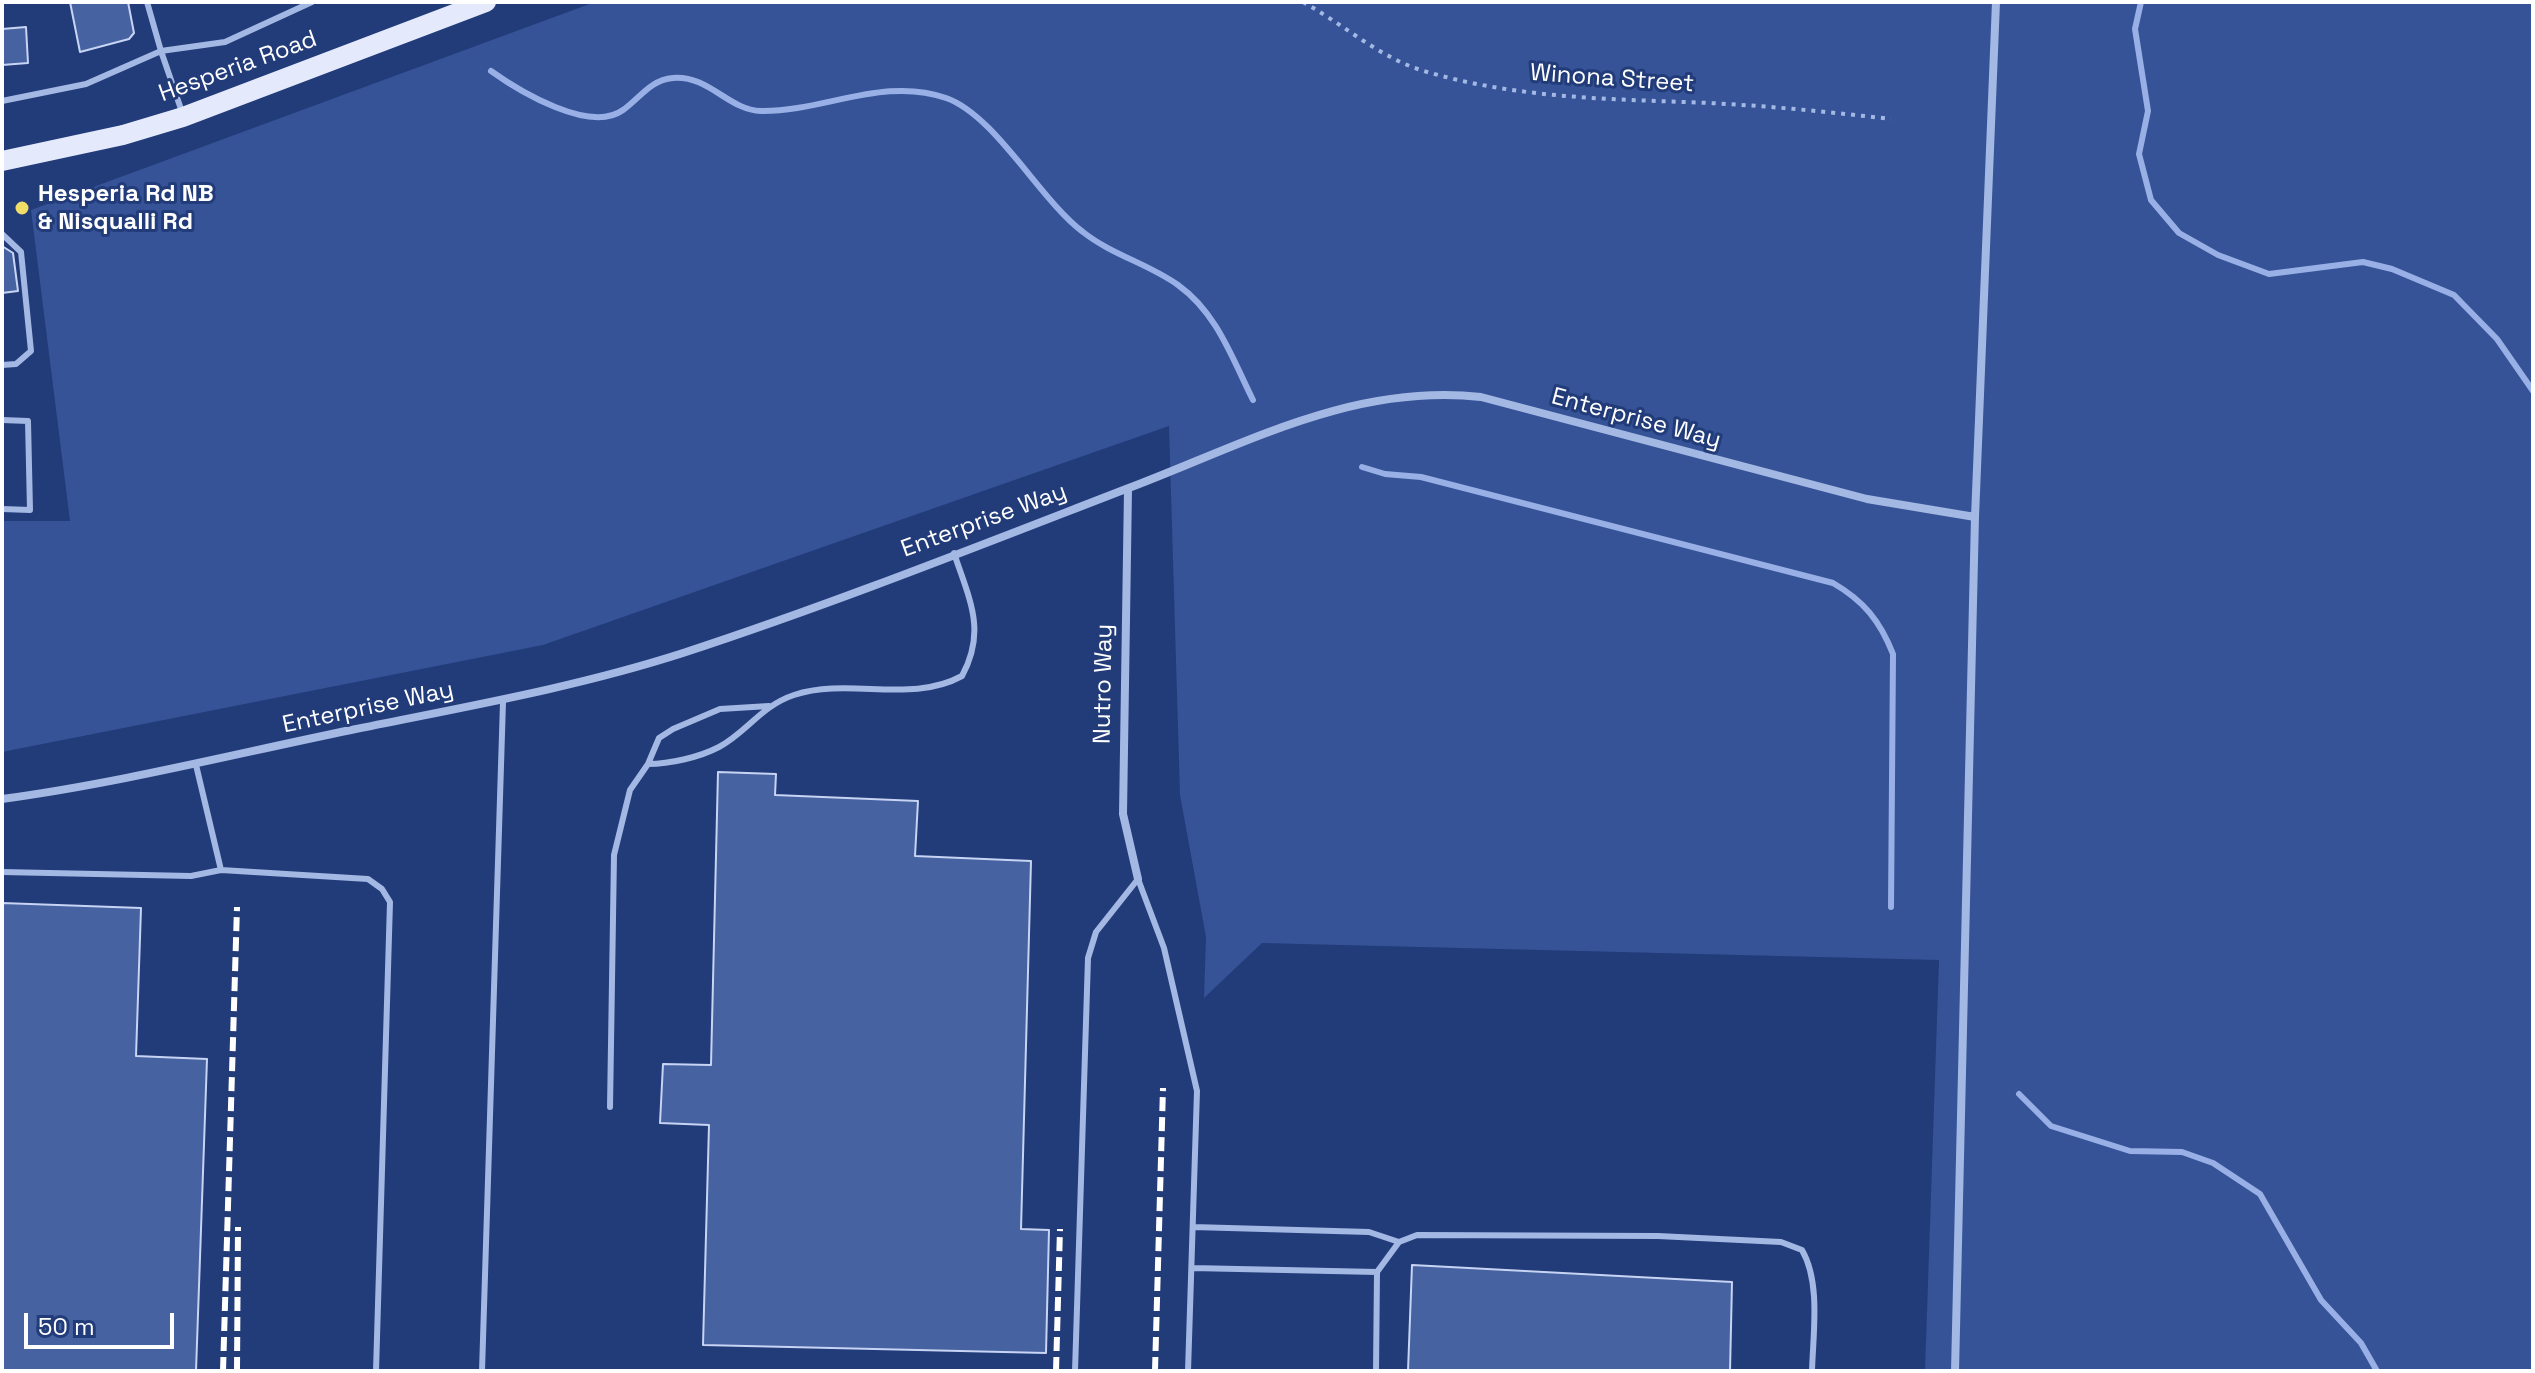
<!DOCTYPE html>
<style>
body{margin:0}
#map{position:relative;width:2535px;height:1373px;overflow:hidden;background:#223b79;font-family:"Space Grotesk",sans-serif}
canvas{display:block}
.frame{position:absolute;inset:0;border:4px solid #fff;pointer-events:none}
.scale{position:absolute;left:24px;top:1313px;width:150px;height:36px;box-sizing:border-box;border:4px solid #fff;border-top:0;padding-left:10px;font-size:24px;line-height:28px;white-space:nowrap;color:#fff;-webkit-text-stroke:6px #223b79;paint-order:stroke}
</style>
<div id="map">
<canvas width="2535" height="1373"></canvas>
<div class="frame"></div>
<div class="scale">50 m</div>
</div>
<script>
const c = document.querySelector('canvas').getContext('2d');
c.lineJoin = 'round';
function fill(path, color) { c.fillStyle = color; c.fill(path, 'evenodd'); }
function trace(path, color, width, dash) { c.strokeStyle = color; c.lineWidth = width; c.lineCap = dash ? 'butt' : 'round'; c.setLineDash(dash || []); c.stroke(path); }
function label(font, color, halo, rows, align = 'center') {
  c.font = font + ' "Space Grotesk",sans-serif'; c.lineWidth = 6; c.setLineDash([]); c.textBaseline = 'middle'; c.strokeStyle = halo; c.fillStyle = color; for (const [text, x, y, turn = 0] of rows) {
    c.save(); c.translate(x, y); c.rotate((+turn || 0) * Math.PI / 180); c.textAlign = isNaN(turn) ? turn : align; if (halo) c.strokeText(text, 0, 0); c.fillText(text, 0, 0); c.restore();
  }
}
fill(new Path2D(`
 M595,2H2533V1371H1925L1939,960L1262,943L1204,998L1206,937L1180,795L1169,426L543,645L2,752V521H70L31,210Z`), '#365397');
trace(new Path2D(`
 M2141,2L2135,29L2148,111L2139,154L2151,200L2179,233L2218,255L2269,274L2363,262L2392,269L2454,295L2497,339L2533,391
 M491,71C519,91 590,134 623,110C640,98 650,80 673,78C709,75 728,110 761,111C823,112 884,76 946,98C995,115 1040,200 1083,232C1112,255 1149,264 1178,285C1217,313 1232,358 1253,400
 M1362,467L1385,474L1421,477L1833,583C1864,601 1880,621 1893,654L1891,907
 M2019,1094L2051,1126L2130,1151L2182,1152L2213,1163L2260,1194L2321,1300L2361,1343L2377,1371`), '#98b0e5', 6);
const building = new Path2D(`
 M70,2H128L134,33L129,39L80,52Z
 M26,27L28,63L2,65V29Z
 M2,246L13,253L18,291L2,293Z
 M718,772L776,774L775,795L918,801L915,856L1031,861L1021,1229L1049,1230L1046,1353L703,1345L709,1125L660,1123L663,1064L711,1065Z
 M2,903L141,908L136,1056L207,1059L196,1371H2Z
 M1412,1265L1732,1282L1730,1371H1408Z`);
fill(building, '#4662a0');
trace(building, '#c7d4f4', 2);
trace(new Path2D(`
 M1303,2C1343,24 1380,58 1424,71C1518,99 1613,99 1709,103C1770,106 1830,112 1891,119`), '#a4b8e4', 4, [4, 6]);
trace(new Path2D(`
 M147,2L161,51L225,42L312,2
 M2,101L86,84L161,51L182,112
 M2,234L21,252L31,351L16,364L2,365
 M2,420L28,421L30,510L2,509
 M648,764C670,764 700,757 719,747C747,732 761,706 794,695C849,677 911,704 962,676C987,630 969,599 954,553
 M221,870L368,879L382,889L390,902L376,1371
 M2,872L191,876L221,870L196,765
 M610,1107L614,855L630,790L648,764L659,738L673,729L720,709L769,706
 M1193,1227L1369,1232L1399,1242
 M1192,1268L1377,1272L1376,1371
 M1377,1272L1399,1242L1417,1235L1658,1236L1781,1242L1802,1250C1821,1283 1813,1334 1812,1371
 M482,1371L503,702
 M1075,1371L1088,958L1096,932L1138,879L1164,948L1197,1091L1188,1371`), '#a4b8e4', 6);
trace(new Path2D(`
 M1128,489L1123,814L1138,879
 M2,799C120,783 234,754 351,730C463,707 574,688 683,653C830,605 981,545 1126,489C1243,445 1352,383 1481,397L1867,499L1975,517
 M1955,1371L1975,517L1996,2`), '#a4b8e4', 8);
trace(new Path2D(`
 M2,161L123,135L183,117L486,2`), '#e4eafc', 20);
trace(new Path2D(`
 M223,1371L237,907
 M237,1371L238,1227
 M1056,1371L1060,1229
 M1155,1371L1163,1088`), '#fff', 6, [14, 6]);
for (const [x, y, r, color] of [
 [22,208,8,"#f0dd67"]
]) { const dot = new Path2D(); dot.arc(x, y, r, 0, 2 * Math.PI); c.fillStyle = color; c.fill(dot); trace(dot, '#223b79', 3); }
label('24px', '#fff', '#223b79', [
 ["Hesperia Road",238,67,-20],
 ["Winona Street",1612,79,4],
 ["Enterprise Way",1636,419,15],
 ["Enterprise Way",984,521,-20],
 ["Nutro Way",1104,684,-89],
 ["Enterprise Way",368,708,-12]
]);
label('bold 24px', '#fff', '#223b79', [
 ["Hesperia Rd NB",38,194],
 ["& Nisqualli Rd",38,222]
], 'left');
</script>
